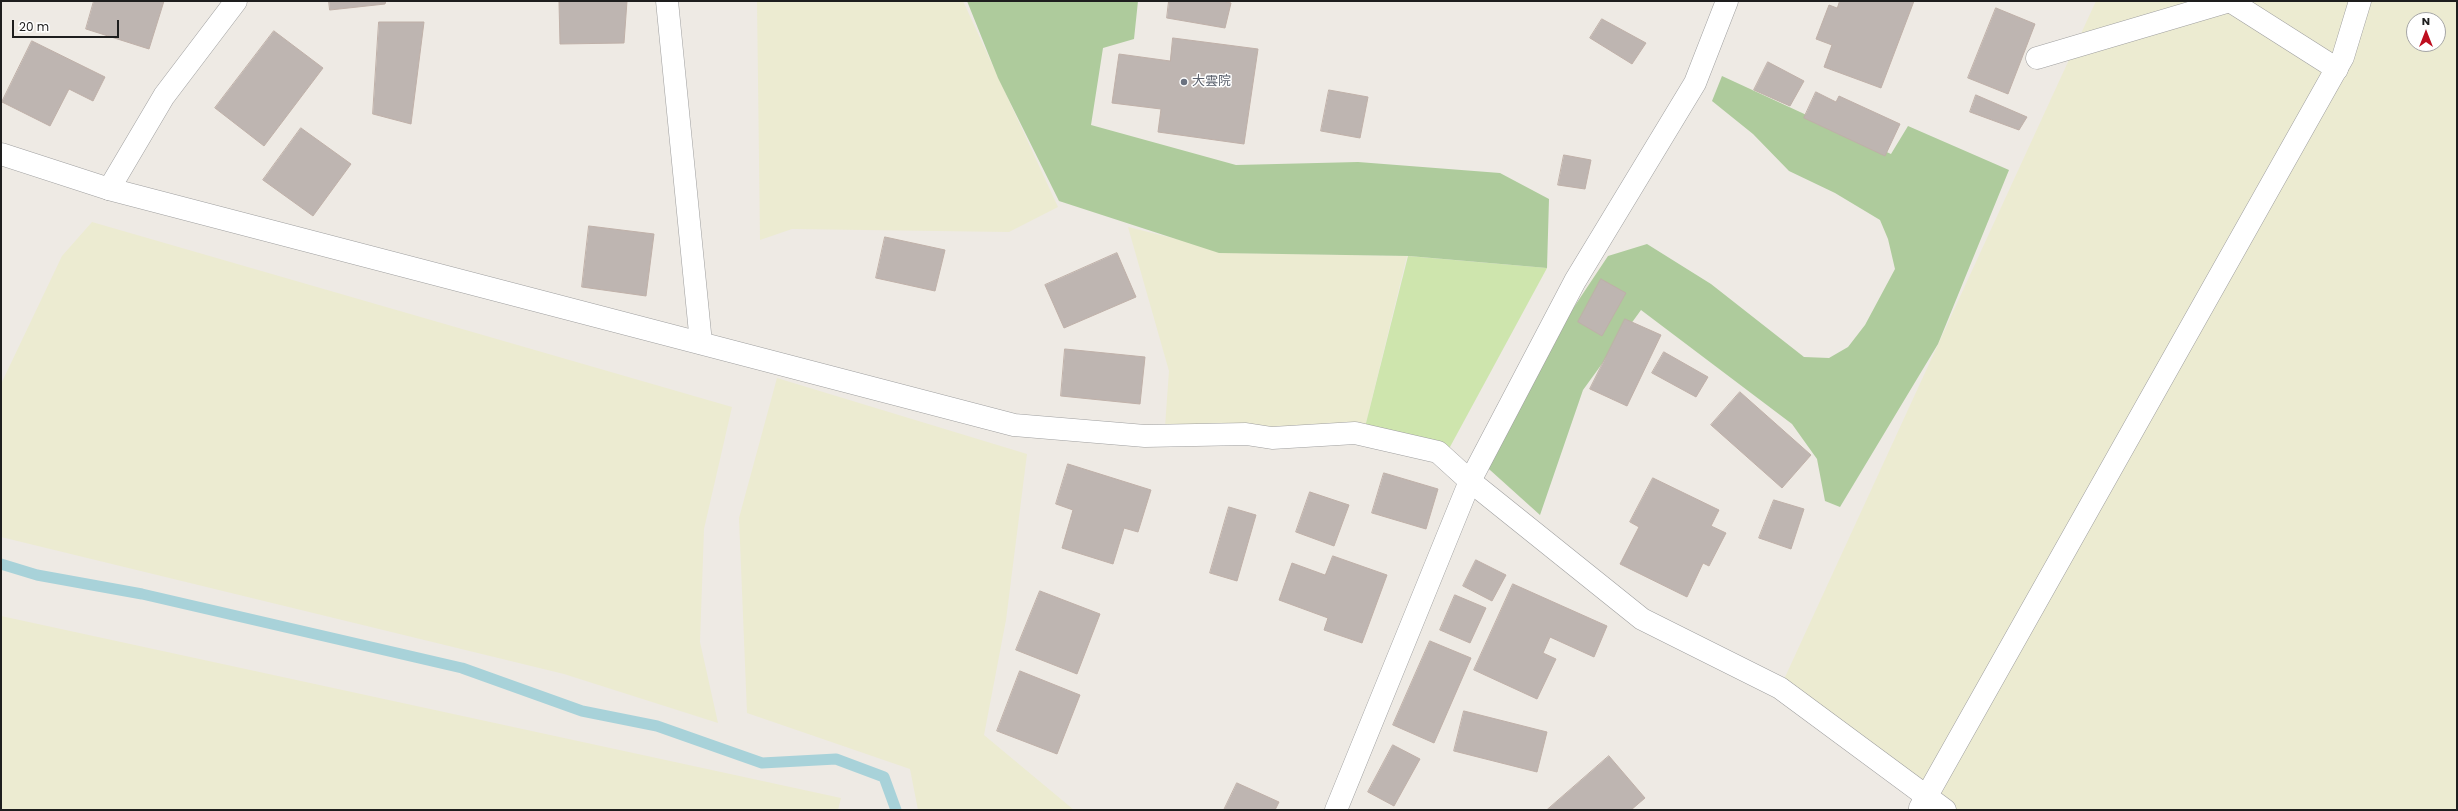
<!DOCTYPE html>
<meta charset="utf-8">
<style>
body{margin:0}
#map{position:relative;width:2458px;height:811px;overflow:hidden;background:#eeeae4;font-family:Poppins,sans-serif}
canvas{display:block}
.frame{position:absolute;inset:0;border:2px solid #1e1e1e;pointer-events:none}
.north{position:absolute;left:2406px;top:12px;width:40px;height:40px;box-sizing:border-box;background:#fff;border:1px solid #a5a5a5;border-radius:50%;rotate:0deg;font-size:11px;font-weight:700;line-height:16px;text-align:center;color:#1e1e1e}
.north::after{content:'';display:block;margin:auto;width:14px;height:18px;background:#be0e1f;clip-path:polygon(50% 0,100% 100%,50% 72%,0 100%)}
.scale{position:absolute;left:12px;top:20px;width:107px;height:18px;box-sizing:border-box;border:2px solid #1e1e1e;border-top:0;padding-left:5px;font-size:12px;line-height:14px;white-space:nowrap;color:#1e1e1e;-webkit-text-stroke:3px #fff;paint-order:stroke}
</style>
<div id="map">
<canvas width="2458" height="811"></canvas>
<div class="frame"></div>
<div class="north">N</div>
<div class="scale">20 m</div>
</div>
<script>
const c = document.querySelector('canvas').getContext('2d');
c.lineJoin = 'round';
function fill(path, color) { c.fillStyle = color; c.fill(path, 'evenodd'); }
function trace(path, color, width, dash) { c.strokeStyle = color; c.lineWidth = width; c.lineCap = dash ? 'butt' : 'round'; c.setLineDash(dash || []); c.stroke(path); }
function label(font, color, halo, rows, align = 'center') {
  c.font = font + ' Poppins,"Noto Sans JP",sans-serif'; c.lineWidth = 3; c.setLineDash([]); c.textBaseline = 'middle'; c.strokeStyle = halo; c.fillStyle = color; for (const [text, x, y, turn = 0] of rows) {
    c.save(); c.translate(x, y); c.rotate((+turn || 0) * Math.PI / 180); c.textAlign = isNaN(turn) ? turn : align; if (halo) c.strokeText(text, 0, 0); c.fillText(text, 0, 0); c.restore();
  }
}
fill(new Path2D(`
 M757,1H963L1058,207L1009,232L792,229L760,240Z
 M2096,1H2457V810H1944L1780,688ZM2414,20H2438V44H2414Z
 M92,222L732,407L704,529L700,642L718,723L564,674L1,537V384L62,256Z
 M1128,227L1234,253L1407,256L1364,431L1165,427L1169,371Z
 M777,378L1027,454L1006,620L984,735L1074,810H918L910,769L747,713L739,518Z
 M1,616L841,798L838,810H1Z`), '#ecebd1');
fill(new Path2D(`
 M1408,256L1547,268L1444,458L1364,431Z`), '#cee5ad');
fill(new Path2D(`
 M967,1H1138L1134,39L1103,48L1091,125L1236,165L1358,162L1500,173L1549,199L1547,268L1409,256L1219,253L1059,201L998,78Z
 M1722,76L1891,154L1908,126L2009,170L1938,344L1840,507L1825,501L1817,459L1792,424L1641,310L1583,390L1540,515L1480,461L1562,325L1608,256L1647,244L1711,284L1804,357L1829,358L1848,347L1865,325L1895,269L1888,239L1880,220L1835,193L1789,171L1753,134L1712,101Z`), '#aecb9c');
trace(new Path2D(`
 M1,564L37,575L142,594L462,668L582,711L657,726L762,763L836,759L884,777L896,810`), '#a8d2d9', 11);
const building = new Path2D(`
 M94,1H164L149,49L86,29Z
 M329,1H386L385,4L330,10Z
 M572,1H627L624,43L560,44L559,2Z
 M1169,1H1223L1231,3L1225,28L1167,18Z
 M1840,1H1914L1881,88L1824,67L1832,45L1816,39L1829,5L1837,8Z
 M1996,8L2035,24L2008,94L1968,78Z
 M1602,19L1646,43L1632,64L1590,38Z
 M379,22H424L411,124L373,114Z
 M274,31L323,68L264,146L215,108Z
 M1173,38L1258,49L1244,144L1158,132L1161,109L1112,103L1119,54L1170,61Z
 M32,41L105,77L93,101L69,89L50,126L2,102Z
 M1768,62L1804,81L1790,106L1754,90Z
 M1329,90L1368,97L1360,138L1321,131Z
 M1816,92L1836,102L1839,96L1900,124L1885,156L1804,118Z
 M1976,95L2027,117L2019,130L1970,112Z
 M301,128L351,164L313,216L263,180Z
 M1564,155L1591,160L1585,189L1558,185Z
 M589,226L654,234L646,296L582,287Z
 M885,237L945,250L935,291L876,278Z
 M1117,253L1136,297L1064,328L1045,285Z
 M1601,279L1626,293L1602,336L1578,322Z
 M1625,319L1661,335L1627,406L1590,389Z
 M1065,349L1145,357L1140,404L1061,396Z
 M1664,352L1708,377L1696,397L1652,373Z
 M1740,392L1811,455L1782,488L1711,425Z
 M1068,464L1151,490L1138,532L1124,528L1113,564L1062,548L1073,510L1056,504Z
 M1384,473L1438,489L1426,529L1372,513Z
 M1653,478L1719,510L1711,526L1726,533L1709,566L1703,563L1687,597L1620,564L1639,527L1630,522Z
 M1310,492L1349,505L1334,546L1296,532Z
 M1774,500L1804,509L1791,549L1759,538Z
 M1229,507L1256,515L1237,581L1210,573Z
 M1333,556L1387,575L1362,643L1324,630L1328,618L1279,600L1292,563L1325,575Z
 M1476,560L1506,575L1492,601L1463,586Z
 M1513,584L1607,626L1594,657L1550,637L1543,653L1556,659L1537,699L1474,670Z
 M1040,591L1100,614L1077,674L1016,650Z
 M1455,595L1486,608L1470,643L1440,630Z
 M1430,641L1471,658L1434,743L1393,725Z
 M1020,671L1080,695L1057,754L997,731Z
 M1464,711L1547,732L1537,772L1454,751Z
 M1393,745L1420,759L1394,806L1368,792Z
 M1609,756L1645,798L1631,810H1547Z
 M1237,783L1279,802L1275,810H1224Z`);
fill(building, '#beb5b1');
trace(building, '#bfb0a8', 1);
const minor = new Path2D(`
 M667,1L701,343
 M2230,1L2337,69
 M2037,58L2230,1
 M109,189L164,96L236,1
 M1336,810L1470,481L1575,281L1695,83L1727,1`);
const tertiary = new Path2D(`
 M1,154L109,189L1014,425L1145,436L1246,434L1272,438L1355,433L1438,452L1470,481L1642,619L1780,688L1945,810
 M1920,808L2343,57L2360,1`);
trace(minor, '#9f9f9f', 23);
trace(tertiary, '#9f9f9f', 23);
trace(minor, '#fff', 22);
trace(tertiary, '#fff', 22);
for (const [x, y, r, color] of [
 [1184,82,4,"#6b7280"]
]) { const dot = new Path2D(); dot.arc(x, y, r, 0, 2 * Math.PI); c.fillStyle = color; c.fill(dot); trace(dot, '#fff', 1.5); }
label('13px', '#5b616d', '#fff', [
 ["大雲院",1192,82]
], 'left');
</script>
